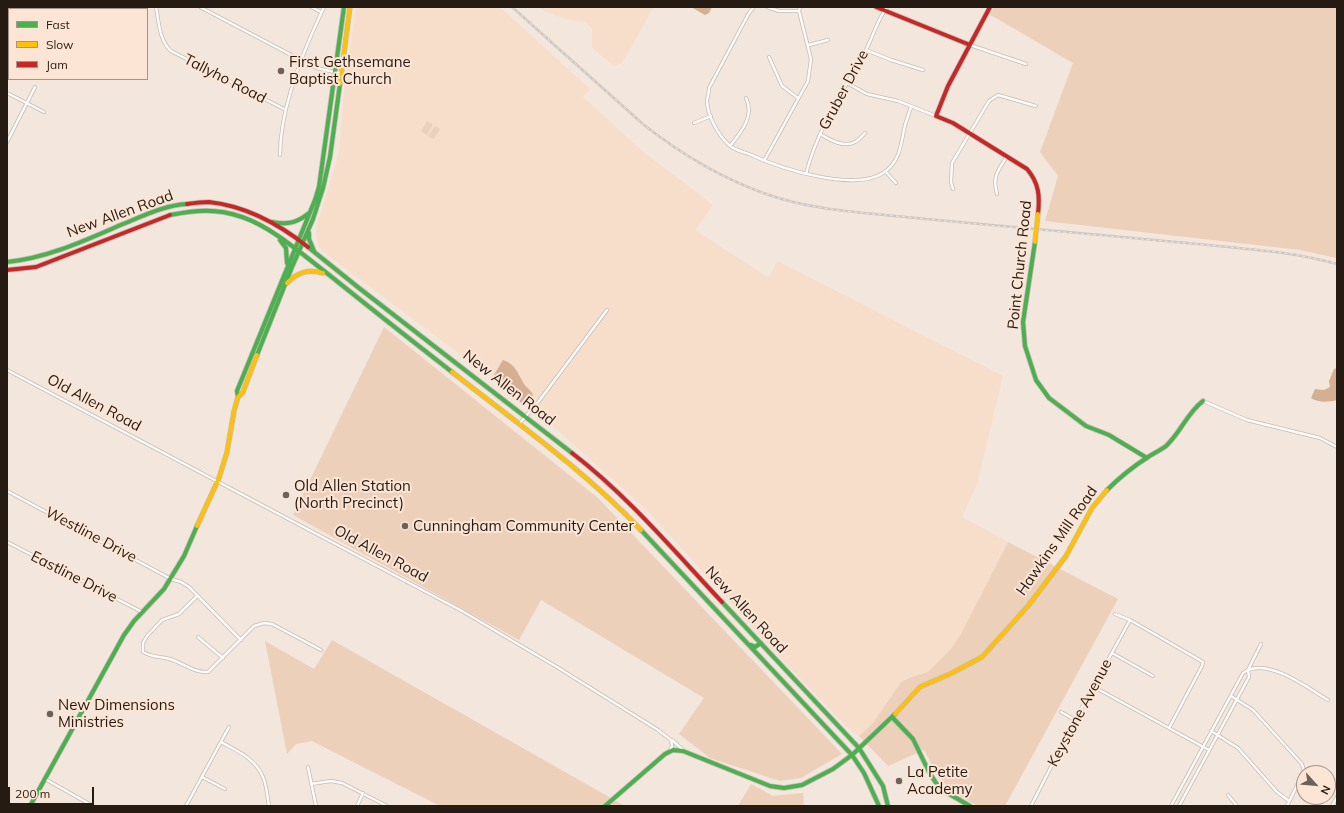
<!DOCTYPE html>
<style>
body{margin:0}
#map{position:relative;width:1344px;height:813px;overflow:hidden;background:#f3e6dd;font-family:Mulish,sans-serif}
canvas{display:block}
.frame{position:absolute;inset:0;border:8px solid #251b13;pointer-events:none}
.legend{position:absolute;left:8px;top:8px;width:140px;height:72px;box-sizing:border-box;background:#fce5d4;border:1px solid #a69487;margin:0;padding:5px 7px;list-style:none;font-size:12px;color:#251b13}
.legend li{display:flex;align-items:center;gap:8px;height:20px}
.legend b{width:20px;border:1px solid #a69487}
.north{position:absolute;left:1296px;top:765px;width:40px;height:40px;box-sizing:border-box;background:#fce5d4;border:1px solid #a69487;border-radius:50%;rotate:117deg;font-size:11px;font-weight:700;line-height:16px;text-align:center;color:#251b13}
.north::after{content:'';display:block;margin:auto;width:14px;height:18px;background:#6d625a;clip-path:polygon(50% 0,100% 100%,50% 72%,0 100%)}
.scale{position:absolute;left:8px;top:787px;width:86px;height:18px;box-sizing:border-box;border:2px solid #251b13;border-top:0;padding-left:5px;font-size:12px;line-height:14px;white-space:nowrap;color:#251b13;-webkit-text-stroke:3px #fce5d4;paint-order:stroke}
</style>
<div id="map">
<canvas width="1344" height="813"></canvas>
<div class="frame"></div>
<ul class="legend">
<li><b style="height:5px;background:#4caf50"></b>Fast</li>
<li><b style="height:5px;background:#ffc107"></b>Slow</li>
<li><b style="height:5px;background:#c62828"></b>Jam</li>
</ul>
<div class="north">N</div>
<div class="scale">200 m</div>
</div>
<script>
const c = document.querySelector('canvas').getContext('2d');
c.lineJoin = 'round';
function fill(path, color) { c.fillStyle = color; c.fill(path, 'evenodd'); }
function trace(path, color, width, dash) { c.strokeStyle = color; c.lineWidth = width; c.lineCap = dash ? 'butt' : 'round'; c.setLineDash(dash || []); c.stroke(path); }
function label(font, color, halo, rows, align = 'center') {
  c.font = font + ' Mulish,sans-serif'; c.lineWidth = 4; c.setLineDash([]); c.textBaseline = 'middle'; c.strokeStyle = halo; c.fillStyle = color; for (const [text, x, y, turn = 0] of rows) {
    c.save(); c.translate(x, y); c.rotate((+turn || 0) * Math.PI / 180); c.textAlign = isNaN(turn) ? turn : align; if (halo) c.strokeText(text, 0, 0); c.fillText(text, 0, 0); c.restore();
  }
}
fill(new Path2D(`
 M356,7H500L590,89L583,97L641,150L713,205L695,230L769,278L777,261L1003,376L977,484L962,517L1008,542L961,634L950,650L928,672L909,678L901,682L873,723L859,736L848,728L786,664L648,511L536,411L331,258L319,247L316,235L317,225L339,153L344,91Z
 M538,7H654L622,63L614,66L592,48V28L585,22L565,19L544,11Z`), '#f6decb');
fill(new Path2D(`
 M994,7H1337V258L1300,250L1045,221L1058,176L1040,152L1073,63L989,14Z
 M427,121L433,124L427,135L421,131Z
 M435,126L440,129L434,139L428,136Z
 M384,327L598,498L842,754L801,778L780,781L710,758L679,734L704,698L541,600L519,640L293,515Z
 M1008,542L1118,599L1005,806H978L950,791L935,770L924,750L888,766L859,736L873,723L901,682L909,678L928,672L950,650L961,634Z
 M332,640L625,806H440L312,741L296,744L287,754L265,641L314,669Z
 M751,784L773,796L803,793L804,806H738Z`), '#ecd0ba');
fill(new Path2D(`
 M691,7H712L709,13L705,15Z
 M503,360C515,364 517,372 523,382C525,387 531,390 533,395L531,400L526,403H521C517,399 514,394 510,391C502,384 497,386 494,375Z
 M1337,368V400C1329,402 1318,403 1311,398L1315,389L1324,390L1330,387L1329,381L1334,369Z`), '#d4af91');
const street = new Path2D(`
 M156,7C159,22 159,40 171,51L286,110
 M200,7L316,68L340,73
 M311,7L321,12
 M754,7L749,13L709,88C709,92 708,96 707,100C707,115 718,135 729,145C734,150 743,152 749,154C779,168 857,194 886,171C901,159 901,142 905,125C907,119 909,113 911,107
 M767,7L779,11H799
 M7,45L9,47
 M809,45L828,40
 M970,45L1026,64
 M866,50L891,60L923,70
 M7,57L9,53
 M769,57L782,86L798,98
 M847,83L867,94L898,101L936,116
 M7,93L44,112
 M694,123L711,116
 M820,134C830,140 844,148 855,142C859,140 862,136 865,133
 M7,142L35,87
 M730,146C741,132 755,116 746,98
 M280,155C280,107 304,49 324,7
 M764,161L808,81L811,59L799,11L800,7
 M885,171L896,183
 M806,174C817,130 843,91 865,52C873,37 877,20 887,7
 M953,189L951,182L952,163L989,101L998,95L1036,106
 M997,194C992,176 998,171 1007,156
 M7,370L462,611L557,667L658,730L671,740L672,746L670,751
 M1203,401L1247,420L1320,438L1337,447
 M519,424L539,401L607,310
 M7,491L171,579L181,582L189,587L241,640
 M7,542L142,612
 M197,596L179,614L162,620L147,636L143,643V652C153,658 160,656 170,659C183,663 194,673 208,672L254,626L264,623L272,624L321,650
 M1115,614L1130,620L1203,662L1202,666L1169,728
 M198,637L223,658
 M1112,653L1153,676
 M1248,670C1271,660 1308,688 1328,700
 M1248,670L1261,644
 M1094,687L1209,750
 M1231,696L1253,710L1302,764L1304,771L1287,806
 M1061,712L1075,720
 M1211,731L1238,748L1277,792L1289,801
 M672,740L683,750
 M221,742C237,751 254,758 262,775C267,784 267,796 269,806
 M308,767L316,806
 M202,777L225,789
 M45,779L93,806
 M311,784L331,781L342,783L387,806
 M1228,795L1237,806
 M186,806L229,727
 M357,806L363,793
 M1031,806L1075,720L1130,620
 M1171,806L1243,673L1248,670L1249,677L1179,806
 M1332,806L1337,797`);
const fast = new Path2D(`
 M170,215C197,210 216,208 242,217C272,227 303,255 328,274C369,307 411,340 452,372
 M272,222C287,225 297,223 309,213
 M309,233V239L314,251
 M280,240L286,248L287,263
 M1035,242L1023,322L1025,346L1036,380L1049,398L1086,426L1109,435L1147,458
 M308,247L359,288L572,453
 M7,262C48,258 86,240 123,224C143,216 165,205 187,204
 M257,355L292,267L313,219L323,188L330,157L340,84
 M238,397L237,391L315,200L319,187L344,7
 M1107,490C1119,478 1134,466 1148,457C1154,453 1161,450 1166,446C1181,432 1187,413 1203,401
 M641,530L852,755L864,773L879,806
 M722,602L859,748L883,786L888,806
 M751,645L755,647L761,643
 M892,717L913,739L929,772L936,783L944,791L970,806
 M30,806L124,635L134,621L164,589L184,556L197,526
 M605,806L665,754L673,750L683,751L770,786L784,788L802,785L833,769L852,755L895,714`);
const slow = new Path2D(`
 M340,84L350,7
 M287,283C298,272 308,269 323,273
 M452,372C517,423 585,471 641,530
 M197,526L219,478L227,452L234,411L238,397L243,392L257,355
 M895,714L920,687L952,673L982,657L1028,606L1066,556L1092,508L1107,490`);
const jam = new Path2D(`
 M876,7L970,45
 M990,7L948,86L936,116L953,123L1027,169C1039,183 1040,196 1038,214
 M187,204C194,203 202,202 209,202C246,206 279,224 308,247
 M7,270L36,267L170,215
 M572,453C628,496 674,551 722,602`);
trace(street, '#c6bbb3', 4);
trace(fast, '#c6bbb3', 5.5);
trace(slow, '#c6bbb3', 5.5);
trace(jam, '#c6bbb3', 5.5);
trace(street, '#fdfbfa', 2.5);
trace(fast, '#4caf50', 4);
trace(slow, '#ffc107', 4);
trace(jam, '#c62828', 4);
const rail = new Path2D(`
 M512,7L644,125C681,154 721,178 766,194C817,212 872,213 926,219C1016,228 1107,236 1198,244C1245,249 1292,251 1337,264`);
trace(rail, '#cbc7c4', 2.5);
trace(rail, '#fce5d4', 1, [3]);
const slowBridge = new Path2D(`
 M1035,242L1038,214`);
trace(slowBridge, '#c6bbb3', 5.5, []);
trace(slowBridge, '#ffc107', 4);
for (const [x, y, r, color] of [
 [281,71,4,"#6d625a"],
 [286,495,4,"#6d625a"],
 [405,526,4,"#6d625a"],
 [50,714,4,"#6d625a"],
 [899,781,4,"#6d625a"]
]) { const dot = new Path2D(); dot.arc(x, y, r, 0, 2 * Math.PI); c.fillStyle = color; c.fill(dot); trace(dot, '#fce5d4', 1.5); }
label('15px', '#251b13', '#fce5d4', [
 ["First Gethsemane",289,62],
 ["Baptist Church",289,79],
 ["Old Allen Station",294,486],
 ["(North Precinct)",294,503],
 ["Cunningham Community Center",413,526],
 ["New Dimensions",58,705],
 ["Ministries",58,722],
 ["La Petite",907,772],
 ["Academy",907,789]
], 'left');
label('15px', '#251b13', '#fce5d4', [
 ["Tallyho Road",225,79,27],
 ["Gruber Drive",844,90,-62],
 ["New Allen Road",120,214,-20],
 ["Point Church Road",1020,265,-84],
 ["New Allen Road",509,388,38],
 ["Old Allen Road",94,403,28],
 ["Westline Drive",91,535,28],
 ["Hawkins Mill Road",1057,541,-55],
 ["Old Allen Road",381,554,28],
 ["Eastline Drive",74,577,27],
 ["New Allen Road",746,610,47],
 ["Keystone Avenue",1080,713,-62]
]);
</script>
